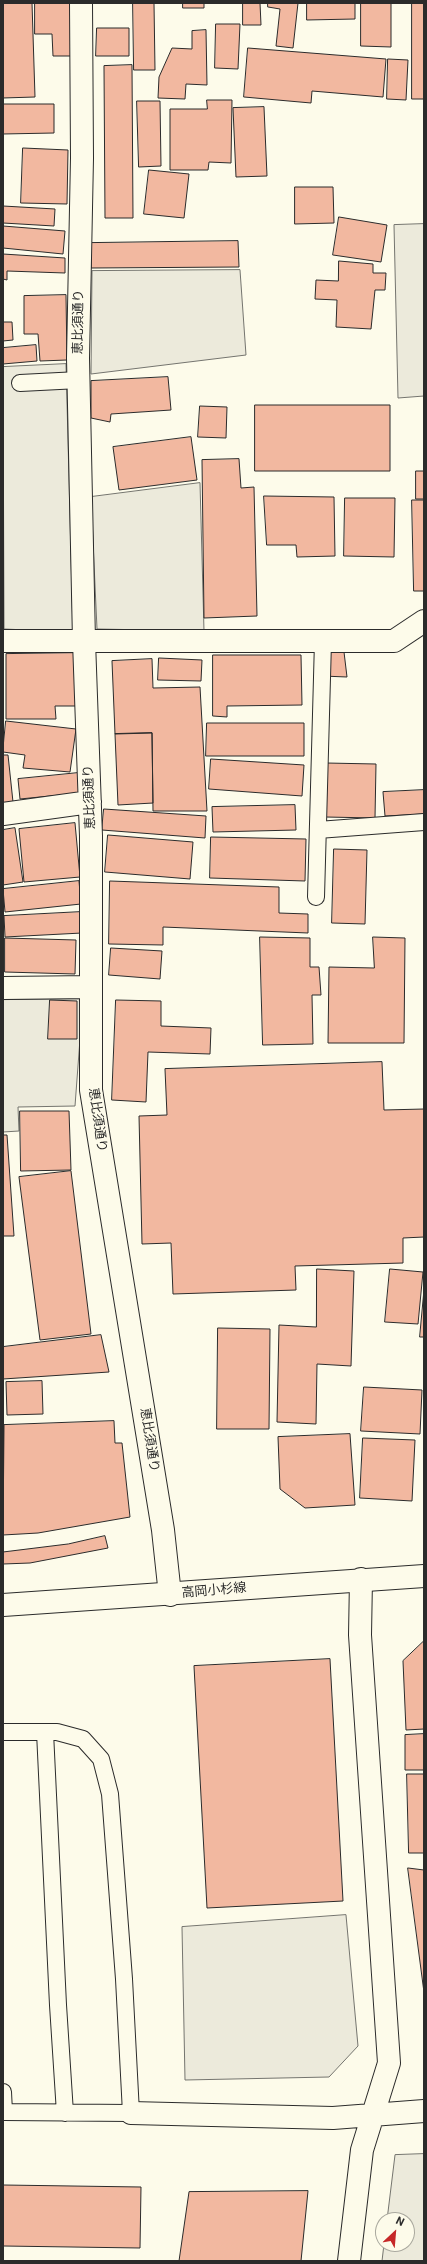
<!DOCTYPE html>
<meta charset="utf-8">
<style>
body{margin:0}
#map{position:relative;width:427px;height:2264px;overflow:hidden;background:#fdfbea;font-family:Roboto,sans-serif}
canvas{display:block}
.frame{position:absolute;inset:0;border:4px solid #2b2b2b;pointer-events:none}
.north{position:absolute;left:375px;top:2212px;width:40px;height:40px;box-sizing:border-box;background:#fdfbea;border:1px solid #a9a89e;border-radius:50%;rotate:26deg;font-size:11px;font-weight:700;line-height:16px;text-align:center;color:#2b2b2b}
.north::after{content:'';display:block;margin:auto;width:14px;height:18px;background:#c62828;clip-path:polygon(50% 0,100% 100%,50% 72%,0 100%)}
</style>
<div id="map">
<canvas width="427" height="2264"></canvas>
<div class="frame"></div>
<div class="north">N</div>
</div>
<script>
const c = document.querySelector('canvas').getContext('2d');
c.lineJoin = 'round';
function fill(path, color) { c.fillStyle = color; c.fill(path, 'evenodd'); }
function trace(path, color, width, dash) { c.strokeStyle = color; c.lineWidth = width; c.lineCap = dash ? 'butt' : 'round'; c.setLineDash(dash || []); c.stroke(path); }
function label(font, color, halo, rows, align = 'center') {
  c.font = font + ' Roboto,"Noto Sans JP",sans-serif'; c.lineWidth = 3; c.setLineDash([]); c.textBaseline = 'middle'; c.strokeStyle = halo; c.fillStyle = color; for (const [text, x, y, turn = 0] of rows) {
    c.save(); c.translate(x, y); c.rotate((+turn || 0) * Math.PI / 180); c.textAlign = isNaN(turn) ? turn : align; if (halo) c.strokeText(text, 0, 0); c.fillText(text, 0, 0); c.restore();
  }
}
const parking = new Path2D(`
 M424,224V396L398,398L394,225Z
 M240,270L246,355L91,374L92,271Z
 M66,364L73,632L4,629L3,367Z
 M200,483L204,631L97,629L91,497Z
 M83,999L75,1106L18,1107L19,1131L3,1132V1000Z
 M346,1915L358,2046L329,2077L185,2080L182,1927Z
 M424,2154V2261H382L384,2244H407V2220H387L395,2155Z`);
fill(parking, '#eceadb');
trace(parking, '#74746e', 1);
const building = new Path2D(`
 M3,3H32L35,97L3,98Z
 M35,3H70L72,56H53L52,34H35Z
 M133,3H154L155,70H134Z
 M183,3H204V8H183Z
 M243,3H260L261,25H243Z
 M268,3H298L293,48L276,46L280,9L268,7Z
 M307,3H355V19L307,20Z
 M361,3H391V47L361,46Z
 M412,3H424V99H412Z
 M216,24H240L238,69L215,68Z
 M97,28H129V56H96Z
 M206,30L207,85L186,84L185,99L158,98L159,77L172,48L192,49V31Z
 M248,48L386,59L383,97L312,91L311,103L244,97Z
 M388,59L408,60L406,100L387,99Z
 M132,65L133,218H105L104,66Z
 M207,100H232L231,163L209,162L208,170H170V109H207Z
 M137,101H160L161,166L139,167Z
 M3,104H54V133L3,134Z
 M264,107L267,176L236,177L233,108Z
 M23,148L68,150L67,204L21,203Z
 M149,170L189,174L184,218L144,214Z
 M295,187H333L334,223L295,224Z
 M3,206L55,209L54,226L3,223Z
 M339,217L387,225L381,262L333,255Z
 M3,226L65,231L63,254L3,248Z
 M238,241L239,267L91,268V243Z
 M3,254L65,258V273L7,271V280L3,279Z
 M339,261L373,264V273H386L385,290H375L371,329L336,327L337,300L315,299L316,280L338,281Z
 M66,295L67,360L40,361L38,334H24V296Z
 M3,322H12L13,340L3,341Z
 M36,345L37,361L3,364V348Z
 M168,377L171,410L111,414L110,422L91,418V381Z
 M255,405H390V471H255Z
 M200,406L227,407L226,438L198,437Z
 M191,437L197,480L119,490L113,447Z
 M239,459L241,488L254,487L257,616L204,618L202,460Z
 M416,471H424V499H416Z
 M264,496L334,497L335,556L297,557L296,545H267Z
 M345,498H395L394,557L344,556Z
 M412,500H424V591H414Z
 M320,652H344L347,677L322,676Z
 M80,653V706H55L56,719H6V654Z
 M213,655H301L302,705L227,706V717L213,716Z
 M159,658L202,660L201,681L158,680Z
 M152,659L153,688L200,687L207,811H153L152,733L115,734L112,661Z
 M6,721L76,729L70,772L23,768L25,755L3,752Z
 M207,723H304V756H206Z
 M152,733L153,803L118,805L115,734Z
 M3,755H8L13,802L3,803Z
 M211,759L304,765L302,796L209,789Z
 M326,763L376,764L375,818L325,817Z
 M78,773L80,793L20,799L18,779Z
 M424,790V814L385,816L383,792Z
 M295,805L296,830L213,832L212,807Z
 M104,809L206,816L205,838L102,830Z
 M75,823L80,877L24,882L19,829Z
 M15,828L23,882L3,885V830Z
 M108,835L193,842L190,879L105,872Z
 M211,837L306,839L305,881L210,878Z
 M334,849L367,850L365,924L332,923Z
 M79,881L81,904L5,912L3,889Z
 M110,881L279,887V913L308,914V933L163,927V945L109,944Z
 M81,912L82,933L5,937L4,916Z
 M260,937L310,938V967H319L321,995H312L313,1044L263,1045Z
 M373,937L405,938L404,1043H328L329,967L374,968Z
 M5,938L76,940L75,974L5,972Z
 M111,948L162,951L160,979L109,975Z
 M50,1000L77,1001V1039H48Z
 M116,1000L161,1001V1026L211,1028L210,1054L148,1052L146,1102L112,1100Z
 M382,1062L384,1110L424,1109V1237L403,1238V1263L295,1266L296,1290L173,1294L171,1243L142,1244L139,1116L167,1115L165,1069Z
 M20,1111H69L71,1170L21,1171Z
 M3,1135H7L14,1236H3Z
 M71,1171L91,1334L40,1340L19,1177Z
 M317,1269L354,1271L351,1366L317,1364L316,1424L277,1422L279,1325L316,1327Z
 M390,1269L423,1272L418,1324L385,1322Z
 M424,1290V1337H420Z
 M218,1328L270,1329L269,1429H217Z
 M101,1335L109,1372L3,1379V1347Z
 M42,1381L43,1414L7,1415L6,1382Z
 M364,1387L422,1390L420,1434L361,1431Z
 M114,1421L115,1443H122L130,1517L38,1533L3,1535L4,1425Z
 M350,1434L355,1505L305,1508L280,1489L278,1437Z
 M363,1438L415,1440L412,1501L360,1498Z
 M105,1536L108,1548L30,1563L3,1564V1552L68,1544Z
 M424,1641V1729L406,1730L403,1661Z
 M330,1659L343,1901L207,1908L194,1666Z
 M424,1734V1770H405V1735Z
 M407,1774H424V1853H409Z
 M408,1868L424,1870V1992Z
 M3,2185L141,2187L140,2248L3,2246Z
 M308,2191L301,2261H179L189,2192Z`);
fill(building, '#f2b8a0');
trace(building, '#2b2b2b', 1);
const service = new Path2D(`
 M20,383L79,380
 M318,830L424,822
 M316,897L323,641
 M3,1732H57L83,1739L101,1759L110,1794L124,1979L131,2113L4,2112L3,2092
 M45,1732L58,2005L65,2113`);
const minor = new Path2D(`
 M81,3L82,158L78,358L84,641L91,836V1090L163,1530L170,1595
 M3,641H394L424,621
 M3,814L90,802
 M3,988L91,987`);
const tertiary = new Path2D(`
 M131,2113L333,2118L424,2111
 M349,2261L362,2150L389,2063L360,1635L361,1579`);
const primary = new Path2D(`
 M3,1605L424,1576`);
trace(service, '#2b2b2b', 18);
trace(minor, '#2b2b2b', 24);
trace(tertiary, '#2b2b2b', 24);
trace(primary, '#2b2b2b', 24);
trace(service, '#fdfbea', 16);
trace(minor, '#fdfbea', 22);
trace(tertiary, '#fdfbea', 22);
trace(primary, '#fdfbea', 22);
label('13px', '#2b2b2b', '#fdfbea', [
 ["恵比須通り",79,322,-89],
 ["恵比須通り",90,797,-92],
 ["恵比須通り",97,1120,82],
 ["恵比須通り",149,1440,81],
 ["高岡小杉線",214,1591,-5]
]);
</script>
